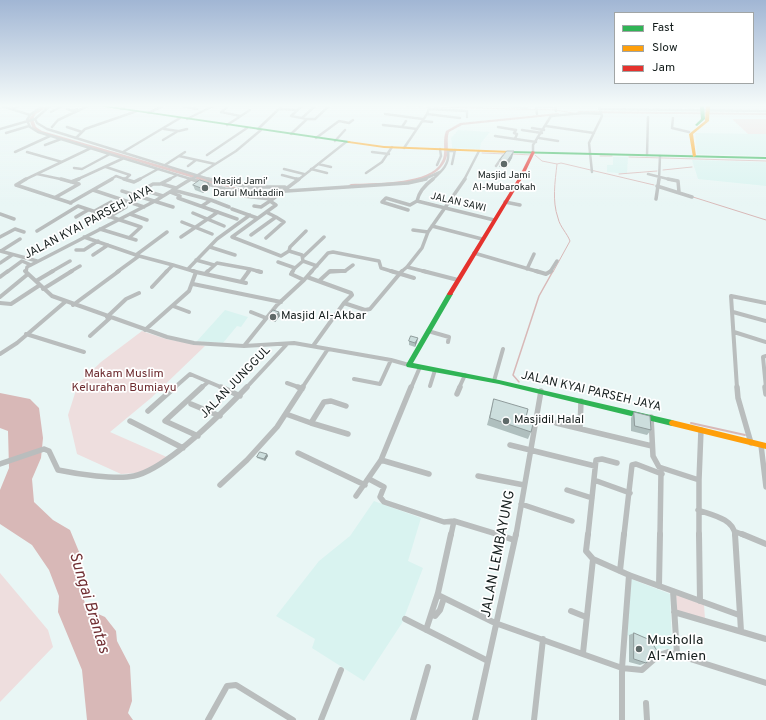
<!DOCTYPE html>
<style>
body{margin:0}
#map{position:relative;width:766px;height:720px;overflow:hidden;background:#e9f6f5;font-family:Overpass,sans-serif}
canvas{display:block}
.legend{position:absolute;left:614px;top:12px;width:140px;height:72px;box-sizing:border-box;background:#fff;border:1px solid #a1a5a5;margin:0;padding:5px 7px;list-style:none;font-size:12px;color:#151e1d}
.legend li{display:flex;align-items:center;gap:8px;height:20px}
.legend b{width:20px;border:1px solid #a1a5a5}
</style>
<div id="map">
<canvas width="766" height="720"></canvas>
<ul class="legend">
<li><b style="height:5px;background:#30b455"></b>Fast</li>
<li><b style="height:5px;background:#ff9f0a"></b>Slow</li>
<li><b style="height:5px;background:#e5322d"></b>Jam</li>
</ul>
</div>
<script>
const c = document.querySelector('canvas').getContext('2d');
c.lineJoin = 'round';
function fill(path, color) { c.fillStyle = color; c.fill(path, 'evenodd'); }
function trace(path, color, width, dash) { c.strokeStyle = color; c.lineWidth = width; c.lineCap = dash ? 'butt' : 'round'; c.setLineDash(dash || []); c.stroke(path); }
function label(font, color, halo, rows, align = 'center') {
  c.font = font + ' Overpass,sans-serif'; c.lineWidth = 3.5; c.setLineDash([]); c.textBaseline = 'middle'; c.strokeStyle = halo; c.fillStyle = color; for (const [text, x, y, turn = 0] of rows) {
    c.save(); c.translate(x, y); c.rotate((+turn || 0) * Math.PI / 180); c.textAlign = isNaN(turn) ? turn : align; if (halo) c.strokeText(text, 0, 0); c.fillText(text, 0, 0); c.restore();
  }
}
fill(new Path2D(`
 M458,130L490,132L481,143L480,149L452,148L451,138Z
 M695,133L766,134V156L697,154Z
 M613,157H628L627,174L607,172V165H613Z
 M692,160L766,162V186L698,179Z
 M225,310L248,317L241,327L237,326L223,343L197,341Z
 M374,501L421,518L408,561L423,568L402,623L364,681L312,648L315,639L276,616L319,561L350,536Z
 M631,579L670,594L672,650L664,648L660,649L653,656L645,642L627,635Z`), '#d9f3f0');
fill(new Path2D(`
 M732,119H766V134H748Z
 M142,331L166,339L205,346L151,398L110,432L169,458L139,473L121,474L77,454L68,415L78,384L101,362Z
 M0,573L48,630L53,647L0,702Z
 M676,594L704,605L705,619L677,611Z`), '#eedede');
fill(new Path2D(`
 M0,393L30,399L39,408L43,438L41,458L32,479L34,502L53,520L70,530L82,559L83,597L87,609L105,617L116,631L117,641L130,666L132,701L128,713L133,720H87L82,670L58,612L59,596L49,570L32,545L0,524V490L9,468L8,431L0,428Z`), '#d8b8b7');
trace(new Path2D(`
 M394,106L556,110L573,113
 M482,153L506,154
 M512,154L532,155
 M535,155L542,161L557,164C555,182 552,201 558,218C560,227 567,233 570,241L553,272
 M600,156H612
 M629,157L766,161
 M557,164L561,163L654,185
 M663,170L692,167
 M619,174L657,171
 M693,197L766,220`), '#d8b8b7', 1);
trace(new Path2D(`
 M519,382L513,375L539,296L553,271`), '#d8b8b7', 1.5);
trace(new Path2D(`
 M691,423L745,435`), '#d8b8b7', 2);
fill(new Path2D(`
 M45,106H49L36,114L33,119L36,127L42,131L242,189L240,190L214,184L40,133L33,129L29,119L34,112Z
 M579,111L766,113V115L578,113L577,112Z
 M558,113L560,114L559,115L462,125L449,132C446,140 450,150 446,159C435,188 378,185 351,186L349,185L351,184C373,183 423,184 438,167C440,165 442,161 443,159C446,150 442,140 446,131L460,123Z`), '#d8b8b7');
trace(new Path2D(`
 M2,106L30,115
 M42,106L30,115L27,120L30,127L38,132L194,180
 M50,106L35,119L37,123L47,129L212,180
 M143,106H145
 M182,106L197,109
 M302,106L291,116L302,118
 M475,106H486
 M509,106L527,108
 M536,106L552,107
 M536,106L537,114
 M555,106L556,111
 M576,106H579
 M11,109L19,106
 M67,109L73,111L77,109
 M121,109L126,106
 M279,109L298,110
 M429,109L467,111V117
 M599,109L766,111
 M51,112L62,106
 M221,112L240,116
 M221,112L229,106
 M148,113L163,106
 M385,114L423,119
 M427,114L460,118
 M673,118L672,128L689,132
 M187,119L213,106
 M307,119H315L329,106
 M406,121L402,127L417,129
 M423,121L432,122
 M227,125L250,110
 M383,125L402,127
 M546,126L594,133
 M52,127L58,120L88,106
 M67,127L82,132
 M498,127L516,130L514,133L517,134L515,139
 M532,128L544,130
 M0,129L35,119
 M164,129L178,131
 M258,129L282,106
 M522,130L542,133
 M179,131L187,129
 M6,133L29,126
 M291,134L307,119L302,118L315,106
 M495,136L536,142
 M76,138L85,129L137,111
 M316,138L339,121L349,123L353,120
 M539,138L558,141
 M163,140L178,131
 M335,141L345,130
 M45,145L61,139
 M404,148L427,114L430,106
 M15,152L50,136
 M27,152L62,162
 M123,152L180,118
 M372,152L389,154
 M533,152V145L551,116L584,113L601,114
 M207,155L247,128
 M647,155L648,117
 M179,156L215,164
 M318,164L331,167
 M452,164L455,150
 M165,165L185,152
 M437,165L441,156L440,149
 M188,166L196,160
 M496,166L503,156
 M106,167L130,175L125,179
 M74,168L82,169L110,154
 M284,169L304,174
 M311,169L327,173
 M592,172L589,143L602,116L599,106
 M366,173L382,162L392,147
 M37,174L65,180
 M648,174L672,180
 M282,175L297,179
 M24,180L91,148
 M76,180L124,158
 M110,180L116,176L127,180
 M138,180L158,169
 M168,180L177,175
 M190,180L236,151L261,130
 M298,180L346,142
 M422,180L440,172
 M432,180C442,171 450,164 448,151H455
 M464,180L479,151
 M659,180L660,156`), '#b9bdbd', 2.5);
trace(new Path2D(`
 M124,179L134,182L140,179
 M191,179L225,189L271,192L408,183L426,179
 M208,179L250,187H285
 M296,179H297
 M299,179L270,201L276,205L232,237L281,256L289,251L302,255L303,261
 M668,179L678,181L679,192
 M71,182L79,179
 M162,184L176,188
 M16,185L26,179
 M16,185L71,203
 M657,186L692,197
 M93,190L144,207
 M143,190L163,196
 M173,190L211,200L202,206
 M122,191L173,207
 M170,192L180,196L178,198L237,219
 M134,195L153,184H160L170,179
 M243,196L271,199
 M56,197L79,184L61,179
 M656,199L659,179
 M211,200L229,207
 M417,201L494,220
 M505,202L520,205
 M70,203L112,179
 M254,206L261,207L270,201
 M232,209L257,218
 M408,210L382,202L386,198L410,205L417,201C419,191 425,185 433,179
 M93,212L111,202
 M193,213L224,226
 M0,214L14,219
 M130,214L147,220
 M76,217L88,210
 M109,217L126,207
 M182,222L212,234
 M432,226L482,239
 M100,229L136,240
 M413,230L428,232
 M37,231L78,206L141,227L129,238
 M251,235L276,217L266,212
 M0,237L15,229L24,232
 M84,237L139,256L173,265L166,272
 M181,237L218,212
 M266,238L284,222L276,217
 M210,247L235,255
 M76,250H84L98,241
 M0,251L37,261
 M1,251L20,239
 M289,251L290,247L306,231
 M474,253L539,272
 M93,255L108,245
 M136,255L167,232
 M304,256L324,237
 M196,260L214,265
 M278,262L295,268L292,272
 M0,263L12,255
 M173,265L196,272
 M407,267L427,272
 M295,268L303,261L317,266
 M188,269L217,239L250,215
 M527,269L534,254
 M7,272L22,261L31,265
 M26,272L27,267L155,201L191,179
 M51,272L70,261
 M70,272L80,266
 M117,272L139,256
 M207,272L217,263L250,269
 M248,272L250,269L261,272
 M311,272L328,253L333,252L379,261L381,268L394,272
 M329,272L345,271L353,265
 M401,272L407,267L422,248L428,232L465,179
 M550,272L557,261`), '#b9bdbd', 3.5);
trace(new Path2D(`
 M25,271L52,296L167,337L194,343L244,346L294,343L391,360L409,365
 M193,271L196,272
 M257,271L261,272
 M293,271L291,274L304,280L312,271
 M391,271L414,278
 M423,271L458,280
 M536,271L546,274L551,271
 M205,274L208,271
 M0,277L8,271
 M307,277L351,293L352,295L344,303
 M36,281L53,271
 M319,281L330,271H345
 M241,282L249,271
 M193,284L281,302
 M152,287L167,271
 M43,289L72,271
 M0,297L28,274
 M0,303L11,304L40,285
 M73,305L119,271
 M173,306L189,312
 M251,312L266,318
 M733,312L766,321
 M107,317L126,299L139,293
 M145,330L189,291L196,272L246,283
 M428,331L449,337L448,342
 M734,332L766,342
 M26,334L84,352
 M90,336L110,318
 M244,346L277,305L304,280
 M313,346L344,303L365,310L370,309L402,271
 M0,354L17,343L65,302
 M354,379L380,384L391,360
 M494,381L503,349
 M287,383L301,388
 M430,386L435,370
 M174,388L190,374L223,388
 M201,388L207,383
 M246,388L287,344
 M302,388L328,349
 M411,388L420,367
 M459,388L465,375
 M737,388L731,296L766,303
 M766,388L763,357L766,356`), '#b9bdbd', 4);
trace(new Path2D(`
 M221,387L240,396
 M298,387L302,389
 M737,387L738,398L751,443
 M765,387L766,394
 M457,394L460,387
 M191,404L220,416
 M148,411L175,387
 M286,414L311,423L324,402L331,401L346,406
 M651,417L653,456L659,467L699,480V535
 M130,421L183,448
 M311,423L348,434
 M556,423L652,446
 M580,428L581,401
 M198,436L165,421L202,387
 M510,445L595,466
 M761,445L766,487
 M298,453L365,485
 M381,460L429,474
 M0,464L44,449L49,451L58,470C77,474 116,480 134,476C167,469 223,412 247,387
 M478,476L524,485
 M369,479L384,487L380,497L384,502L444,522L454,521L451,535
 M594,480L630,493
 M699,480L701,430
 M220,485L247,460L277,427L303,387
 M567,490L592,498
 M356,496L381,460L411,387
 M521,504L572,521
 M698,510C712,515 734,519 735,535
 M454,521L500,535
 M736,532L744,535
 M516,535L541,391
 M588,535L596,460L602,459L617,463
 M624,535L632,465L636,464L662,474
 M660,535L661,472`), '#b9bdbd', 5.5);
trace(new Path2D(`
 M497,534L511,539
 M588,534L586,551L593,559
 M699,534L700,601
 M735,534L741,631
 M742,534L766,544
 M620,571L624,534
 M659,586L660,534
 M673,591L677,654
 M438,595L493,622
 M571,611L586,617
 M674,612L766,639
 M432,615L435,616L440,610L444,598
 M405,619L488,661
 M498,624L622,668L642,670L659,655L668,652L766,683
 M426,630L438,593L451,534
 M583,653L593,559L629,575L739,615
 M646,703L647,720
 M208,720L227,686L236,685L293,720
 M321,720L341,670
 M413,720L428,667
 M475,720L516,534
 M534,720L543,639
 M622,720V668L629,575`), '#b9bdbd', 6);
fill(new Path2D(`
 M103,106H109L349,141L351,142L349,143L104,107Z
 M700,106H704L705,119L697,126L695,125L701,119Z
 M510,151L766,157V159L511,153H510Z
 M450,292L453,294L413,363L499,380L672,420L674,421L675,423L674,425L672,426L499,384L407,367L406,365L407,363L447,294Z`), '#30b455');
fill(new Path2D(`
 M706,106H710L709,121L693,134L696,156L693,157L689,134L705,121Z
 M348,141L384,146L511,151L513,152L511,153L384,148L349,143L347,142Z
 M672,420L766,443V449L672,426L670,425L669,423L670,421Z`), '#ff9f0a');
fill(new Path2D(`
 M532,151L535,152L523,177L452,295H448L447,294L519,177Z`), '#e5322d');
fill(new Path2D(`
 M512,158L506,168L499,167L500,160Z
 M193,185L210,188L203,193L195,190Z
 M279,312L280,316L275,322L269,320V316Z
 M418,338L417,342L415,347L409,345V341Z
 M494,399L525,421L531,432L528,439L487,425Z
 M634,412L651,430L647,435L631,431V418Z
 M267,454L268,456L265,461L257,458V457Z
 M634,633L646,663L640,665L629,662V635Z`), '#afbfbe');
fill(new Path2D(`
 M514,151L512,158L506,168L507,161Z
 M209,183L210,188L203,193L201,188Z
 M279,312L280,316L275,322L274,318Z
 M418,338L417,342L415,347V343Z
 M267,454L268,456L265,461L264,459Z`), '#8f9b9b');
const building = new Path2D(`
 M507,151H514L507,161L500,160Z
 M200,180L209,183L201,188L193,185Z
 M273,310L279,312L274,318L269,316Z
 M411,336L418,338L415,343L409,341Z
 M494,399L528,409L525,421L533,424L531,432L490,418Z
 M634,412L650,416L651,430L635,426Z
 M260,452L267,454L264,459L257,457Z
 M634,633L650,640L658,652L646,663L634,659Z`);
fill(building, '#ccdedd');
trace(building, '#8f9b9b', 1);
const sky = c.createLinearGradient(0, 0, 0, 207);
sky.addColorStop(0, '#a1b6d4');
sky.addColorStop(0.51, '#f5fbfa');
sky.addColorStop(1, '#f5fbfa00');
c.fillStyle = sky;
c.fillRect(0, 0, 766, 207);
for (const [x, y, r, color] of [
 [504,164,4,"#5f6a69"],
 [205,188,4,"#5f6a69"],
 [273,317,4,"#5f6a69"],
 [506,421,4,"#5f6a69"],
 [639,649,4,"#5f6a69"]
]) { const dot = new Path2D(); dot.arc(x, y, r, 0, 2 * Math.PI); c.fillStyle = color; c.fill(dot); trace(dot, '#fff', 1.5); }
label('10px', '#151e1d', '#fff', [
 ["Masjid Jami",504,176],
 ["Al-Mubarokah",504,188],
 ["Masjid Jami'",213,182,"left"],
 ["Darul Muhtadiin",213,194,"left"]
]);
label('10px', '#151e1d', '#fff', [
 ["JALAN SAWI",458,203,13]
]);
label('12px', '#151e1d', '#fff', [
 ["JALAN KYAI PARSEH JAYA",89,223,-28],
 ["JALAN JUNGGUL",236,383,-46],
 ["JALAN KYAI PARSEH JAYA",591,392,13]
]);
label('12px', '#151e1d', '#fff', [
 ["Masjid Al-Akbar",281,317],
 ["Masjidil Halal",514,421]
], 'left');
label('12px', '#6d2b2f', '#fff', [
 ["Makam Muslim",124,375],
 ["Kelurahan Bumiayu",124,389]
]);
label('14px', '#151e1d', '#fff', [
 ["JALAN LEMBAYUNG",499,554,-79]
]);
label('14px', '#151e1d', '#fff', [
 ["Musholla",647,641],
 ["Al-Amien",647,657]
], 'left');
label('italic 16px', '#702e32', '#fff', [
 ["Sungai Brantas",88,603,73]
]);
</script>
